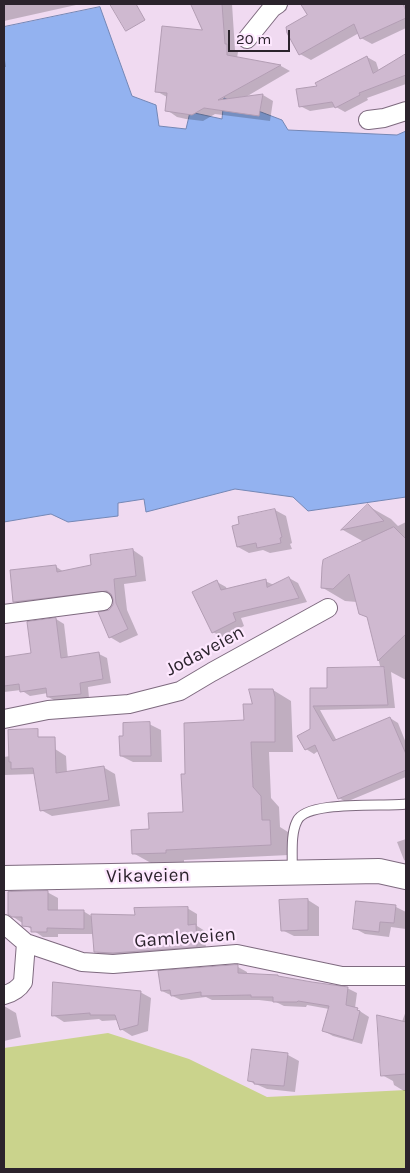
<!DOCTYPE html>
<style>
body{margin:0}
#map{position:relative;width:410px;height:1173px;overflow:hidden;background:#f0daf1;font-family:Karla,sans-serif}
canvas{display:block}
.frame{position:absolute;inset:0;border:5px solid #2b232c;pointer-events:none}
.scale{position:absolute;left:228px;top:30px;width:62px;height:22px;box-sizing:border-box;border:2px solid #2b232c;border-top:0;padding-left:6px;font-size:15px;line-height:18px;white-space:nowrap;color:#2b232c;-webkit-text-stroke:4px #fde7fe;paint-order:stroke}
</style>
<div id="map">
<canvas width="410" height="1173"></canvas>
<div class="frame"></div>
<div class="scale">20 m</div>
</div>
<script>
const c = document.querySelector('canvas').getContext('2d');
c.lineJoin = 'round';
function fill(path, color) { c.fillStyle = color; c.fill(path, 'evenodd'); }
function trace(path, color, width, dash) { c.strokeStyle = color; c.lineWidth = width; c.lineCap = dash ? 'butt' : 'round'; c.setLineDash(dash || []); c.stroke(path); }
function label(font, color, halo, rows, align = 'center') {
  c.font = font + ' Karla,sans-serif'; c.lineWidth = 4.5; c.setLineDash([]); c.textBaseline = 'middle'; c.strokeStyle = halo; c.fillStyle = color; for (const [text, x, y, turn = 0] of rows) {
    c.save(); c.translate(x, y); c.rotate((+turn || 0) * Math.PI / 180); c.textAlign = isNaN(turn) ? turn : align; if (halo) c.strokeText(text, 0, 0); c.fillText(text, 0, 0); c.restore();
  }
}
fill(new Path2D(`
 M108,1033L189,1059L267,1097L406,1090V1169H4V1048Z`), '#cad38c');
const water = new Path2D(`
 M100,7L132,96L156,105L159,126L186,129L190,112L222,119L224,98L282,120L288,130L397,135L406,131V497L308,511L293,497L235,489L146,512L144,499L118,503V516L68,522L51,514L4,522V27Z`);
fill(water, '#93b2f0');
trace(water, '#7487b5', 1);
fill(new Path2D(`
 M4,4H75L76,5L4,21Z
 M193,4H232L235,50L238,52L237,58L281,66L290,71L244,98L263,95L273,101L270,121L215,114L203,121L186,119L177,117L167,110V97L156,91L204,32Z
 M302,4H356L360,10L373,4H406V28L372,44L361,38L359,33L311,60L300,54L309,16Z
 M4,53L6,67H4Z
 M406,56V84L367,98L368,100L345,112L336,107L310,111L300,106L319,87L367,57L376,62L379,71Z
 M368,506L391,519L398,526L406,522V680L391,672L395,708L320,710L337,741L390,718L398,723L406,743V777L346,802L339,798L318,751L314,754L306,749L311,729V690H328V669H385L380,666L369,618L360,614L357,602L345,601L323,588L364,542L343,530Z
 M275,510L286,516L292,543L290,544L292,549L270,553L263,550L249,553L238,547Z
 M133,550L143,557L146,581L124,584L127,610L138,635L120,643L110,637V611L114,606L115,599L113,596L25,607L15,601L55,566L64,572L93,566Z
 M289,578L298,583L307,602L241,618L244,626L222,637L213,632L217,582L226,587L227,590L265,581L274,585Z
 M56,619L64,624L68,658L99,654L107,658L111,683L88,687L89,698L56,701L48,697V693L30,696L21,690L4,692V658L32,654Z
 M273,690L291,701L293,752H269L271,798L279,807L280,827L288,832L289,855L184,860V862L151,863L133,853L150,831L184,813L187,775L245,722L253,705Z
 M149,724L161,730L162,762H133L121,756L124,737Z
 M55,749L66,756L67,773L103,767L115,774L120,806L52,816L41,810L36,774L4,775V757Z
 M406,839V861L404,860L397,842Z
 M47,892L58,898V911H83L93,917L136,916L187,908L197,914V926L205,931L206,951L105,957L95,951L94,934H58V937H43L9,914Z
 M308,900L319,907V936H294L282,930Z
 M357,902L396,907L406,912V929L391,927L389,937L365,934L354,928Z
 M238,967L247,972V975L281,978L347,988L357,993L355,1008L369,1017L362,1044L333,1036L324,1031L329,1009L307,1005L306,1007L284,1006L276,1002L259,1000H212L206,997L181,1000L162,991L160,972Z
 M140,992L151,998L148,1031L132,1036L121,1029L118,1020L102,1021L99,1019L64,1022L53,1015Z
 M4,1006L16,1013L21,1037L4,1041Z
 M406,1011V1091H404L394,1085L393,1081L382,1075Z
 M288,1055L299,1061L295,1092L267,1089L249,1081Z`), '#0003');
const building = new Path2D(`
 M110,4H136L145,20L126,31Z
 M191,4H222L225,44H227V55L281,65L218,100L263,94L259,116L204,108L192,115L165,111L167,93L155,92L162,26L202,30Z
 M301,4H403L406,11V18L360,39L354,24L299,55L287,33L286,27L307,15Z
 M406,54V75L359,93L360,95L335,108L332,102L299,107L296,89L317,86L315,83L367,56L373,73Z
 M368,504L384,521L341,530Z
 M275,509L282,537L280,538L281,543L257,548L256,543L237,547L232,526L239,524L238,517Z
 M394,527L406,539V634L378,661L367,617L359,614L349,574L333,589L321,588L322,567L323,560Z
 M133,549L136,576L114,579L116,603L128,629L109,638L98,612L109,610L113,605V599L111,594L107,591L13,602L10,570L56,565L57,572L91,565L90,555Z
 M289,577L299,598L233,613L236,621L212,633L192,592L217,580L221,590L266,579L267,587Z
 M56,618L61,658L99,652L103,679L80,683L81,694L47,697L46,688L20,692L19,684L4,686V657L31,653L27,622Z
 M384,667L388,705L313,706L333,741L390,717L406,754V770L338,799L315,745L305,750L297,736L310,729V688H327V668Z
 M249,689H273L275,697V742H251L253,787L261,796L262,820H270L271,845L166,850V853L132,854L131,830L149,829L148,813L183,812L181,774H185L184,723L244,720L243,704H252Z
 M150,722L151,756H120L119,736H123V723Z
 M38,729V737H55L56,773L104,766L109,800L40,811L33,768L11,769V762H9L8,730Z
 M48,891V910H84V929L47,928V932H31V927L22,926V917H12L8,914V892Z
 M308,899V930L281,931L279,900Z
 M356,901L396,905L394,923L380,922L379,932L353,929Z
 M188,907V925L196,924L197,947L113,953L94,952L91,914L135,915L134,908Z
 M238,965V973L278,975V976L312,982L348,987L346,1005L358,1008L357,1010L360,1011L353,1040L322,1031L329,1006L298,1001L297,1002H273V997H251V995L201,996V992L171,996L170,990L161,991L158,971Z
 M53,982L141,991L138,1025L120,1030L115,1015H90V1013L52,1016Z
 M377,1015L406,1022V1074L381,1076Z
 M252,1049L288,1053L284,1086L254,1084V1082L248,1081Z`);
fill(building, '#cfb9d0');
trace(building, '#b29db3', 1);
const service = new Path2D(`
 M292,871C293,856 290,835 297,821C306,800 385,807 406,804`);
const minor = new Path2D(`
 M247,39L272,8L278,4
 M368,120L384,118L406,111
 M4,614L103,601
 M4,719L48,710L129,704L180,691L212,672L328,608
 M4,924L26,943L82,962L113,964L237,954L342,976H406
 M4,995C12,993 18,990 23,982L26,943`);
const secondary = new Path2D(`
 M4,878L379,871L406,877`);
trace(service, '#7e6a7f', 11);
trace(minor, '#7e6a7f', 20);
trace(secondary, '#7e6a7f', 26);
trace(service, '#fff', 9);
trace(minor, '#fff', 18);
trace(secondary, '#fff', 24);
label('19px', '#2b232c', '#fde7fe', [
 ["Jodaveien",205,651,-28],
 ["Vikaveien",148,876,-1],
 ["Gamleveien",185,938,-4]
]);
</script>
